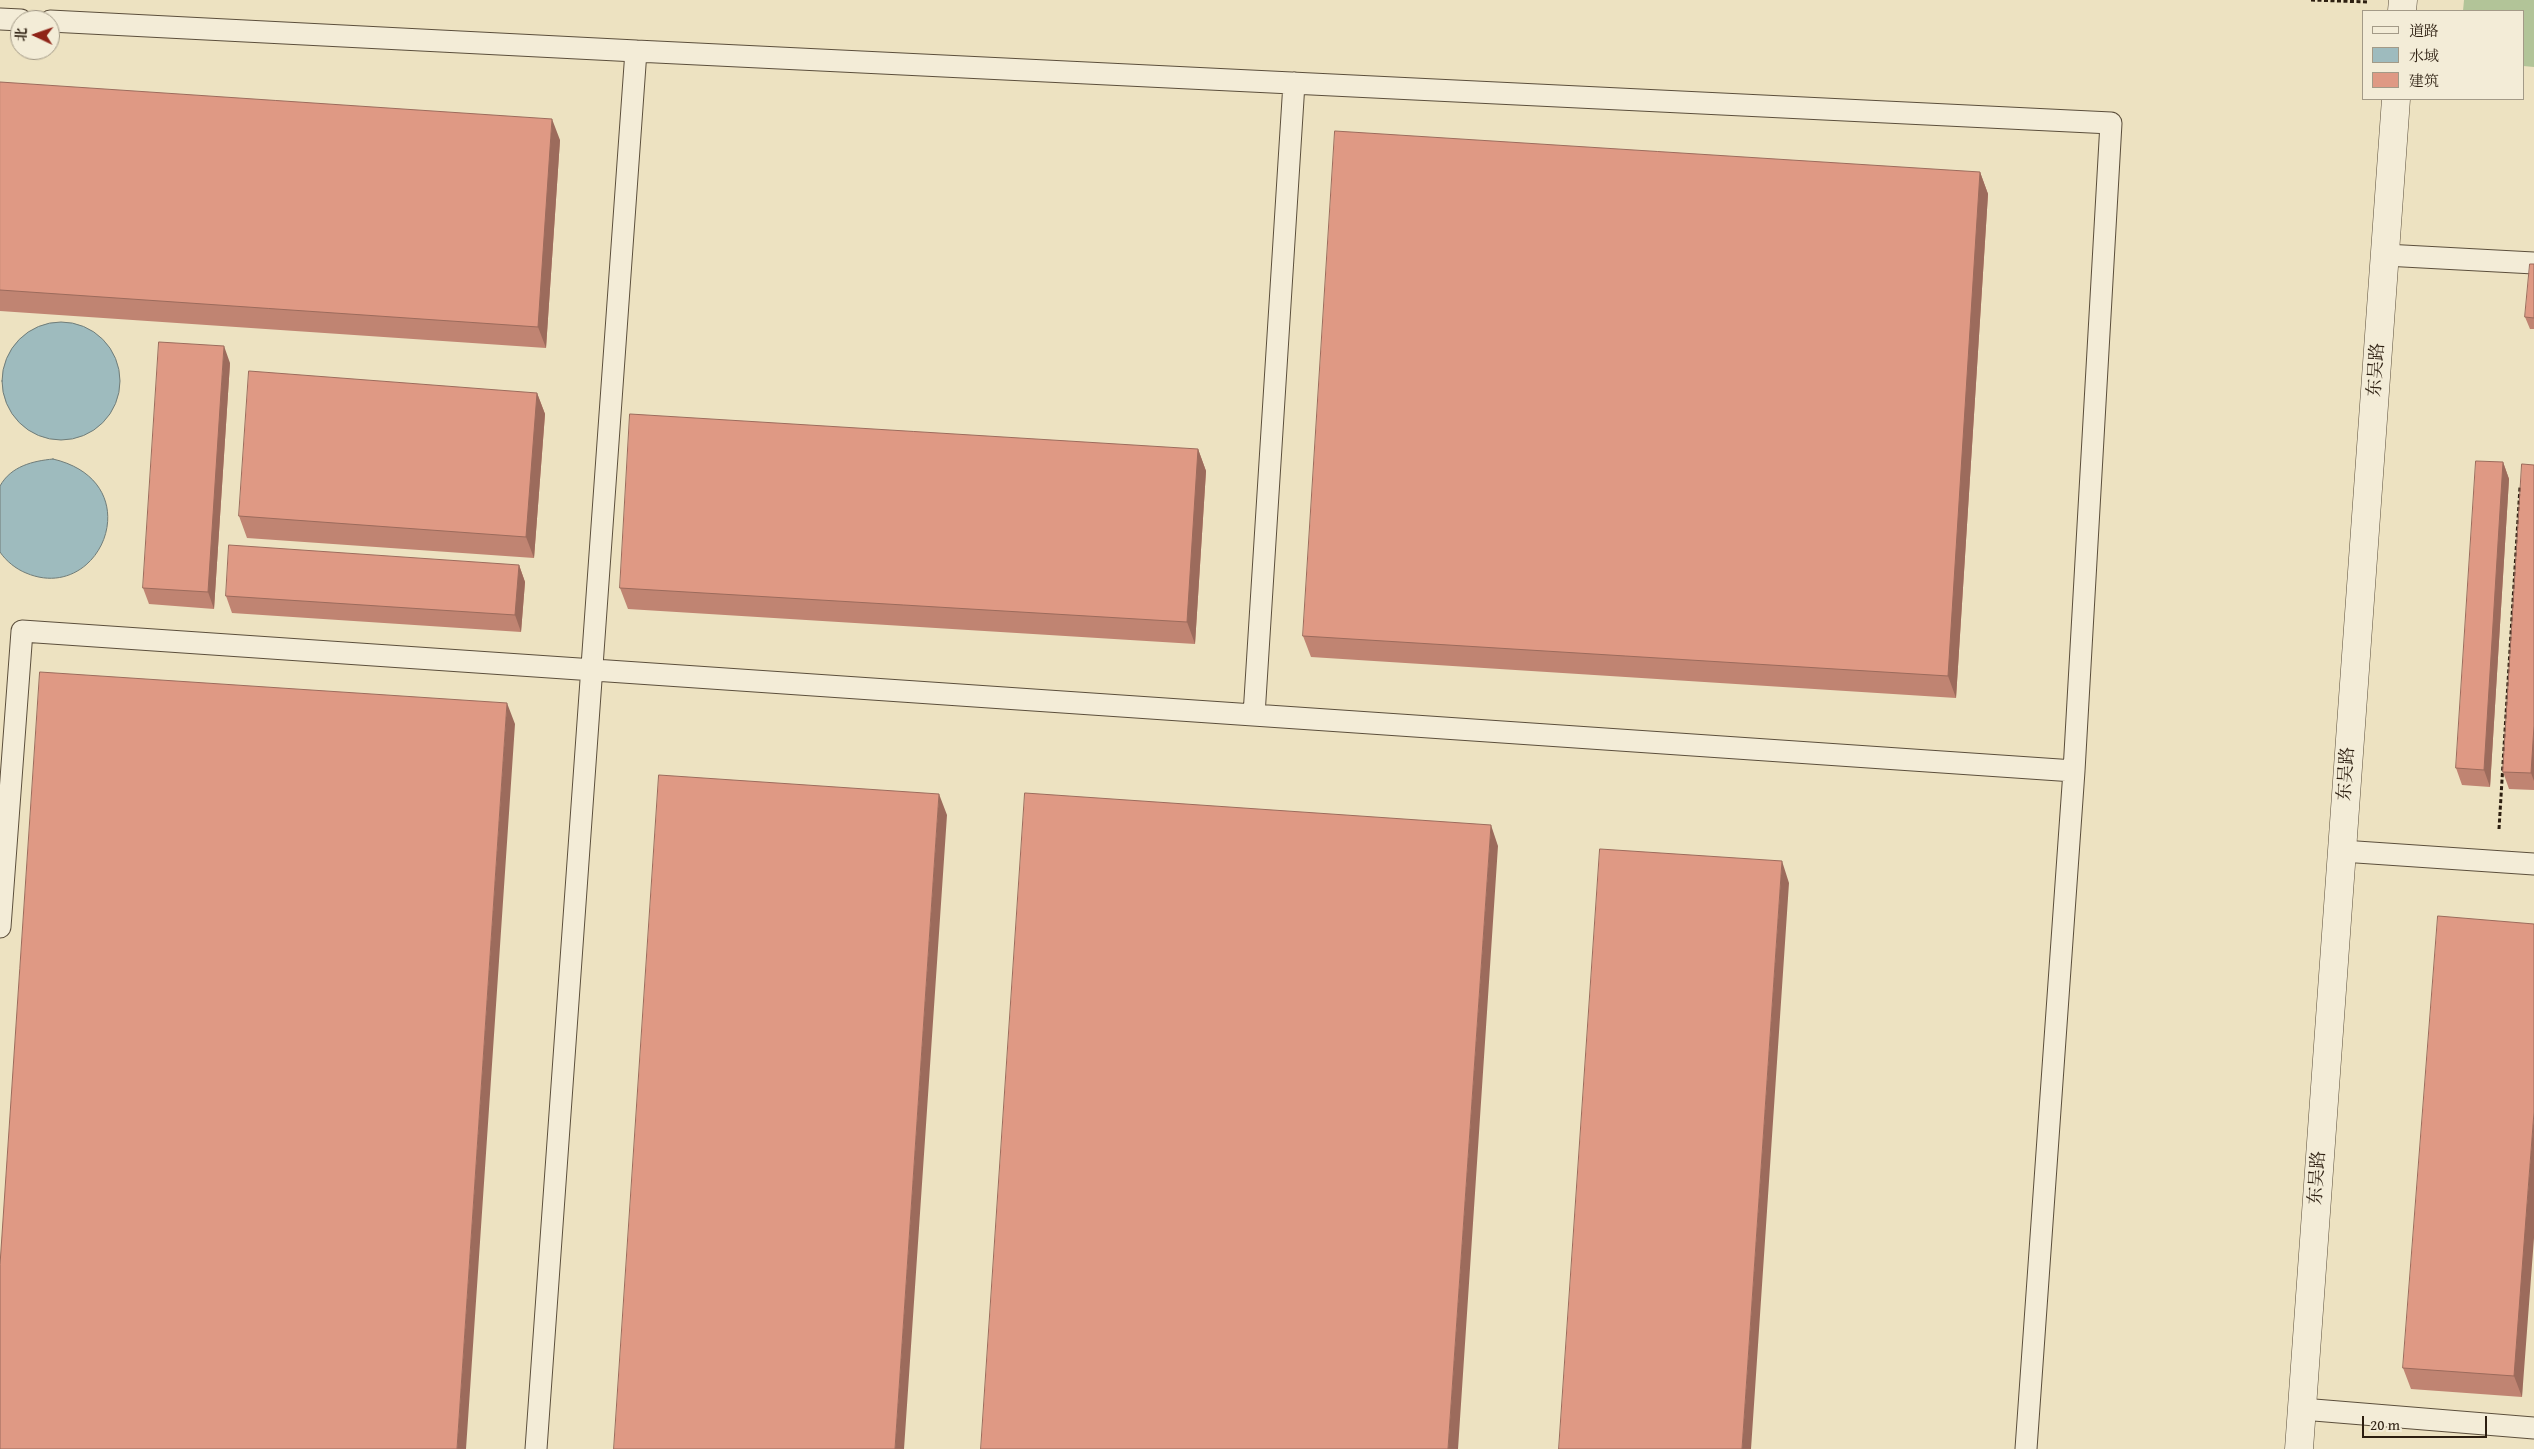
<!DOCTYPE html>
<meta charset="utf-8">
<style>
body{margin:0}
#map{position:relative;width:2534px;height:1449px;overflow:hidden;background:#ede2c1;font-family:"Gentium Book Plus","Noto Serif SC",serif}
canvas{display:block}
.legend{position:absolute;left:2362px;top:10px;width:162px;height:90px;box-sizing:border-box;background:#f3ecd7;border:1px solid #a39a87;margin:0;padding:6px 9px;list-style:none;font-size:15px;color:#2c1e10}
.legend li{display:flex;align-items:center;gap:10px;height:25px}
.legend b{width:25px;border:1px solid #a39a87}
.north{position:absolute;left:10px;top:10px;width:50px;height:50px;box-sizing:border-box;background:#f3ecd7;border:1px solid #a39a87;border-radius:50%;rotate:273deg;font-size:14px;font-weight:700;line-height:20px;text-align:center;color:#2c1e10}
.north::after{content:'';display:block;margin:auto;width:18px;height:22px;background:#8f2418;clip-path:polygon(50% 0,100% 100%,50% 72%,0 100%)}
.scale{position:absolute;left:2362px;top:1416px;width:125px;height:22px;box-sizing:border-box;border:2px solid #2c1e10;border-top:0;padding-left:6px;font-size:15px;line-height:18px;white-space:nowrap;color:#2c1e10;-webkit-text-stroke:4px #f3ecd7;paint-order:stroke}
</style>
<div id="map">
<canvas width="2534" height="1449"></canvas>
<ul class="legend">
<li><b style="height:6px;background:#f3ecd7"></b>道路</li>
<li><b style="height:14px;background:#9ebbbe"></b>水域</li>
<li><b style="height:14px;background:#df9984"></b>建筑</li>
</ul>
<div class="north">北</div>
<div class="scale">20 m</div>
</div>
<script>
const c = document.querySelector('canvas').getContext('2d');
c.lineJoin = 'round';
function fill(path, color) { c.fillStyle = color; c.fill(path, 'evenodd'); }
function trace(path, color, width, dash) { c.strokeStyle = color; c.lineWidth = width; c.lineCap = dash ? 'butt' : 'round'; c.setLineDash(dash || []); c.stroke(path); }
function label(font, color, halo, rows, align = 'center') {
  c.font = font + ' "Gentium Book Plus","Noto Serif SC",serif'; c.lineWidth = 4; c.setLineDash([]); c.textBaseline = 'middle'; c.strokeStyle = halo; c.fillStyle = color; for (const [text, x, y, turn = 0] of rows) {
    c.save(); c.translate(x, y); c.rotate((+turn || 0) * Math.PI / 180); c.textAlign = isNaN(turn) ? turn : align; if (halo) c.strokeText(text, 0, 0); c.fillText(text, 0, 0); c.restore();
  }
}
fill(new Path2D(`
 M2464,0H2534V67L2523,66V11H2463Z`), '#b2c498');
const water = new Path2D(`
 M2 381a59 59 0 1 1 118 0a59 59 0 1 1-118 0Z
 M53,459C152,482 101,605 26,573C16,569 6,561 0,552V486C11,466 33,461 53,459Z`);
fill(water, '#9ebbbe');
trace(water, '#707c78', 1);
const service = new Path2D(`
 M0,19L21,20
 M50,21L636,51
 M2385,255L2534,263
 M1254,715L1294,83
 M2342,851L2534,864
 M0,927L22,631L2074,771
 M2302,1409L2534,1428
 M536,1449L636,51L2111,123L2074,771L2026,1449`);
const tertiary = new Path2D(`
 M2402,11L2403,0
 M2299,1449L2396,99`);
trace(service, '#5c4f3c', 23);
trace(tertiary, '#5c4f3c', 29);
trace(new Path2D(`
 M2311,0L2367,2
 M2499,829L2520,487`), '#2c1e10', 3, [4, 2.5]);
trace(service, '#f3ecd7', 21);
trace(tertiary, '#f3ecd7', 28);
fill(new Path2D(`
 M0,82L560,140L546,348L0,311Z
 M1980,172L1988,194L1956,698L1311,657L1303,636Z
 M2534,264V329H2530L2525,317Z
 M230,363L214,609L149,604L143,588Z
 M537,393L545,414L534,558L247,538L239,516Z
 M1198,449L1206,471L1195,644L628,609L620,588Z
 M2503,462L2509,479L2490,787L2462,785L2456,768Z
 M2534,465V790L2509,789L2503,772Z
 M519,565L525,582L521,632L232,613L226,596Z
 M2534,924L2522,1397L2411,1389L2403,1368Z`), '#c08472');
fill(new Path2D(`
 M552,119L560,140L546,348L538,327Z
 M1980,172L1988,194L1956,698L1948,676Z
 M224,346L230,363L214,609L208,592Z
 M537,393L545,414L534,558L526,537Z
 M1198,449L1206,471L1195,644L1187,622Z
 M2503,462L2509,479L2490,787L2484,770Z
 M519,565L525,582L521,632L515,615Z
 M507,703L515,724L466,1449H457Z
 M2534,726V781L2531,773Z
 M939,794L947,815L904,1449H895Z
 M1491,825L1498,846L1458,1449H1448Z
 M1782,861L1789,883L1751,1449H1742Z
 M2534,1112V1238L2522,1397L2514,1376Z`), '#9c6b5c');
const building = new Path2D(`
 M0,82L552,119L538,327L0,290Z
 M1335,131L1980,172L1948,676L1303,636Z
 M2530,264H2534V318L2525,317Z
 M159,342L224,346L208,592L143,588Z
 M249,371L537,393L526,537L239,516Z
 M630,414L1198,449L1187,622L620,588Z
 M2476,461L2503,462L2484,770L2456,768Z
 M2522,464L2534,465V726L2531,773L2503,772Z
 M229,545L519,565L515,615L226,596Z
 M40,672L507,703L457,1449H0V1265Z
 M659,775L939,794L895,1449H614Z
 M1025,793L1491,825L1448,1449H981Z
 M1600,849L1782,861L1742,1449H1559Z
 M2438,916L2534,924V1112L2514,1376L2403,1368Z`);
fill(building, '#df9984');
trace(building, '#9c6b5c', 1);
label('18px', '#2c1e10', '#f3ecd7', [
 ["东吴路",2377,370,-86],
 ["东吴路",2347,774,-86],
 ["东吴路",2318,1178,-86]
]);
</script>
